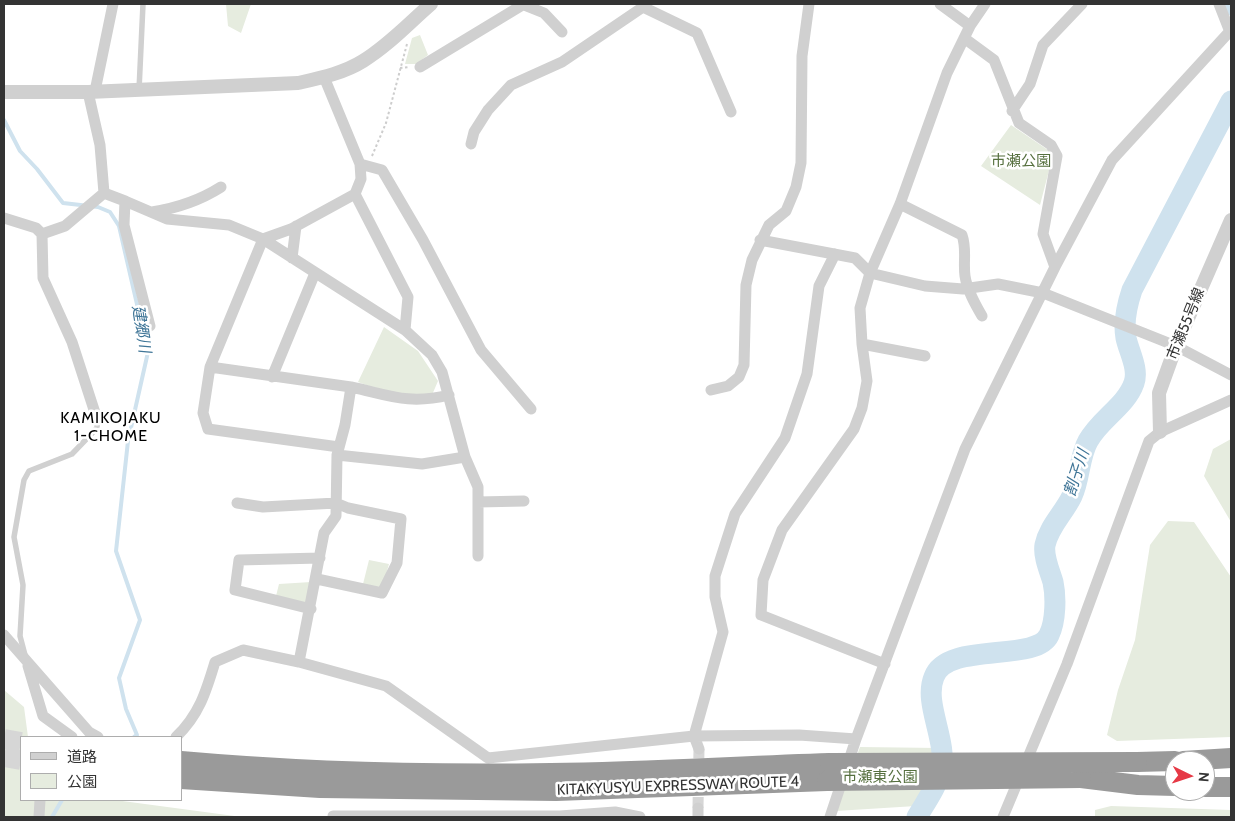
<!DOCTYPE html>
<meta charset="utf-8">
<style>
body{margin:0}
#map{position:relative;width:1235px;height:821px;overflow:hidden;background:#fff;font-family:Cabin,"Noto Sans JP",sans-serif}
canvas{display:block}
.frame{position:absolute;inset:0;border:5px solid #333;pointer-events:none}
.legend{position:absolute;left:20px;top:736px;width:162px;height:65px;box-sizing:border-box;background:#fff;border:1px solid #adadad;margin:0;padding:6px 9px;list-style:none;font-size:15px;color:#333}
.legend li{display:flex;align-items:center;gap:10px;height:25px}
.legend b{width:25px;border:1px solid #adadad}
.north{position:absolute;left:1165px;top:751px;width:50px;height:50px;box-sizing:border-box;background:#fff;border:1px solid #adadad;border-radius:50%;rotate:94deg;font-size:14px;font-weight:700;line-height:20px;text-align:center;color:#333}
.north::after{content:'';display:block;margin:auto;width:18px;height:22px;background:#e63946;clip-path:polygon(50% 0,100% 100%,50% 72%,0 100%)}
</style>
<div id="map">
<canvas width="1235" height="821"></canvas>
<div class="frame"></div>
<ul class="legend">
<li><b style="height:6px;background:#d0d0d0"></b>道路</li>
<li><b style="height:14px;background:#e6ecdf"></b>公園</li>
</ul>
<div class="north">N</div>
</div>
<script>
const c = document.querySelector('canvas').getContext('2d');
c.lineJoin = 'round';
function fill(path, color) { c.fillStyle = color; c.fill(path, 'evenodd'); }
function trace(path, color, width, dash) { c.strokeStyle = color; c.lineWidth = width; c.lineCap = dash ? 'butt' : 'round'; c.setLineDash(dash || []); c.stroke(path); }
function label(font, color, halo, rows, align = 'center') {
  c.font = font + ' Cabin,"Noto Sans JP",sans-serif'; c.lineWidth = 5; c.setLineDash([]); c.textBaseline = 'middle'; c.strokeStyle = halo; c.fillStyle = color; for (const [text, x, y, turn = 0] of rows) {
    c.save(); c.translate(x, y); c.rotate((+turn || 0) * Math.PI / 180); c.textAlign = isNaN(turn) ? turn : align; if (halo) c.strokeText(text, 0, 0); c.fillText(text, 0, 0); c.restore();
  }
}
fill(new Path2D(`
 M226,4H251L241,33L228,26Z
 M420,35L428,55L416,64H405L412,38Z
 M1011,125L1048,150L1052,159L1040,205L981,166Z
 M384,327L418,351L438,381L432,395C407,396 382,391 358,382Z
 M1231,439V522L1204,476L1213,449Z
 M1168,521L1194,522L1231,577V737L1117,741L1107,735L1118,690L1135,640L1150,545Z
 M369,560L389,564L383,585L376,588L363,584Z
 M311,582L307,601L304,603L276,596L279,584Z
 M4,690L24,707L28,737H21V800H115L242,817H4Z
 M860,747L939,748C935,770 929,787 916,806L836,811Z
 M1111,806L1231,810V817H1095V810Z`), '#e6ecdf');
trace(new Path2D(`
 M4,120L20,151L37,169L63,203L98,207L110,212L119,226L148,352L128,441L116,551L140,620L119,678L126,709L137,735L134,737
 M52,817L62,800`), '#cfe2ee', 4);
trace(new Path2D(`
 M1231,4V5
 M917,817C925,803 937,787 941,770C948,741 923,703 934,677C947,641 1036,663 1049,635C1056,621 1056,596 1053,582C1050,572 1043,556 1045,545C1049,526 1064,513 1072,496C1080,479 1079,457 1088,441C1100,419 1126,406 1134,383C1139,369 1129,352 1126,338C1123,322 1127,305 1132,290L1231,101`), '#cfe2ee', 21);
trace(new Path2D(`
 M698,808L699,749`), '#d6d6d6', 11, [11, 5.5]);
trace(new Path2D(`
 M4,739L21,742
 M4,757L21,760`), '#d6d6d6', 20, [20, 10]);
trace(new Path2D(`
 M400,68L410,67
 M372,156L386,123L407,44`), '#cdcdcd', 2, [2.5, 2.5]);
trace(new Path2D(`
 M139,90L143,4
 M25,655L20,636L23,585L14,537L24,480L29,471L72,454L97,428V419`), '#d0d0d0', 5.5);
trace(new Path2D(`
 M940,4L970,26
 M1219,4L1230,32
 M524,5L544,13L562,32
 M643,7L697,33L731,112
 M964,38L994,60L1019,123L1051,145L1057,156L1043,234L1055,267
 M420,67L524,4
 M324,77L360,164L361,179L355,194L291,229L263,239L210,367L203,413L208,429L339,447
 M95,91L113,4
 M88,92L100,145L104,193L125,201L124,225L150,326
 M1012,111L1030,84L1043,45L1082,4
 M471,144L474,132L488,110L511,85L562,62L643,7V4
 M360,164L382,170L423,240L481,350L531,409
 M355,194L408,297L405,330
 M125,201L167,219L229,225L263,239L405,330L432,355L442,372L465,457L422,464L337,455
 M900,204L962,235C967,249 963,262 965,276C967,290 975,304 982,316
 M152,212C178,208 199,201 221,187
 M4,218L36,228L42,234L43,278L72,342L97,419
 M42,234L65,226L104,193
 M760,240L855,258L870,273L925,286L963,289L998,284L1043,293L1176,346L1231,375
 M292,258L296,226
 M862,344L925,356
 M210,367L351,387L345,425L337,455L336,516L324,533L299,662
 M272,377L315,273
 M351,387C389,395 408,405 449,395
 M711,390L728,386L739,377L744,365L746,285L752,260L769,225L786,211L796,187L801,163L802,56L809,4
 M465,457L478,487V556
 M478,502L524,501
 M237,503L263,507L336,503L348,508L401,519L397,563L382,593L317,579
 M311,609L235,590L239,560L320,558
 M4,635L89,732L98,737
 M885,664L761,615L763,580L782,530L854,429L862,408L867,381L862,344L860,308L870,273L900,204L947,73L970,26L985,4
 M28,666L43,716L72,737
 M176,737C199,715 206,692 215,662L243,650L299,662L386,686L488,758L694,736L799,735L856,739
 M699,749L694,736L723,632L715,597V576L735,514L785,438L807,374L819,286L835,254
 M698,808V817
 M333,816H560L615,812L640,817
 M39,817L40,800
 M830,817L856,739L965,449L1055,267L1112,160L1231,30
 M1003,817L1067,664L1149,441L1160,432L1231,400`), '#d0d0d0', 11);
trace(new Path2D(`
 M4,92H88L298,83C320,78 344,73 363,61C389,45 409,23 431,4
 M1160,432L1159,393L1176,346L1231,220`), '#d0d0d0', 14);
trace(new Path2D(`
 M181,761C304,772 428,775 551,773C644,772 737,766 830,763
 M1183,761L1231,758
 M1137,762L1175,761
 M1081,778L1138,785L1175,786
 M181,779L320,788L556,791L827,781
 M1205,787H1231`), '#9a9a9a', 20);
trace(new Path2D(`
 M830,763L1137,762
 M827,781L1081,778`), '#9a9a9a', 20);
label('15px', '#56703f', '#fff', [
 ["市瀬公園",1021,162],
 ["市瀬東公園",880,778]
]);
label('15px', '#333', '#fff', [
 ["市瀬55号線",1186,324,-68],
 ["KITAKYUSYU EXPRESSWAY ROUTE 4",678,786,-2]
]);
label('italic 16px', '#3f7597', '#fff', [
 ["建郷川",141,329,81],
 ["割子川",1077,473,-72]
]);
c.letterSpacing = '1px';
label('16px', '#000', '#fff', [
 ["KAMIKOJAKU",111,418],
 ["1-CHOME",111,436]
]);
c.letterSpacing = '0px';
</script>
